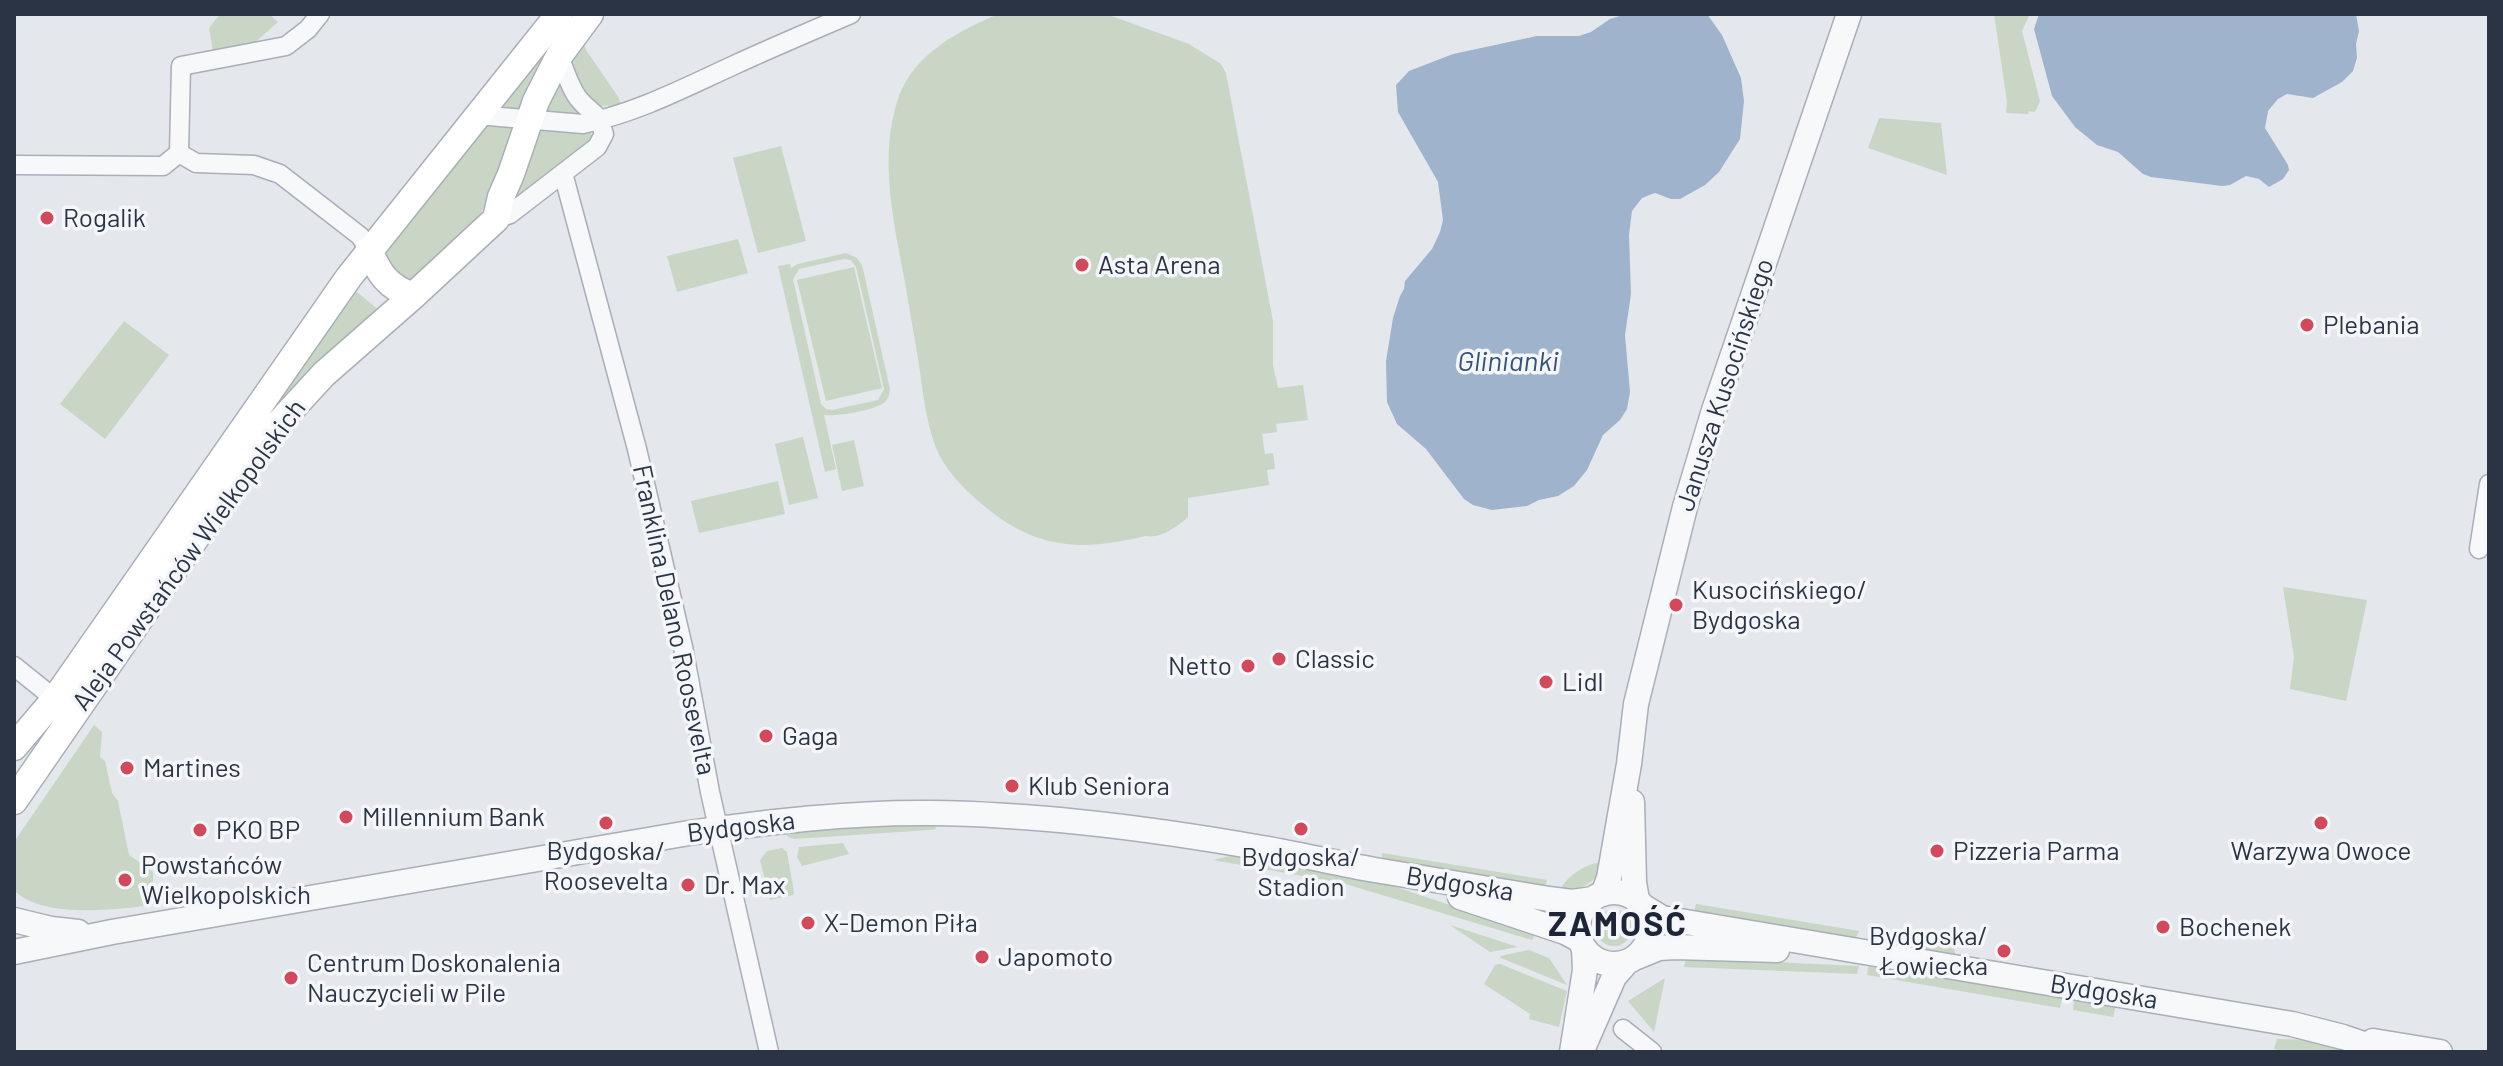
<!DOCTYPE html>
<meta charset="utf-8">
<style>
body{margin:0}
#map{position:relative;width:2503px;height:1066px;overflow:hidden;background:#e4e7ec;font-family:Barlow,sans-serif}
canvas{display:block}
.frame{position:absolute;inset:0;border:16px solid #2b3445;pointer-events:none}
</style>
<div id="map">
<canvas width="2503" height="1066"></canvas>
<div class="frame"></div>
</div>
<script>
const c = document.querySelector('canvas').getContext('2d');
c.lineJoin = 'round';
function fill(path, color) { c.fillStyle = color; c.fill(path, 'evenodd'); }
function trace(path, color, width, dash) { c.strokeStyle = color; c.lineWidth = width; c.lineCap = dash ? 'butt' : 'round'; c.setLineDash(dash || []); c.stroke(path); }
function label(font, color, halo, rows, align = 'center') {
  c.font = font + ' Barlow,sans-serif'; c.lineWidth = 7; c.setLineDash([]); c.textBaseline = 'middle'; c.strokeStyle = halo; c.fillStyle = color; for (const [text, x, y, turn = 0] of rows) {
    c.save(); c.translate(x, y); c.rotate((+turn || 0) * Math.PI / 180); c.textAlign = isNaN(turn) ? turn : align; if (halo) c.strokeText(text, 0, 0); c.fillText(text, 0, 0); c.restore();
  }
}
fill(new Path2D(`
 M220,14H269L278,22L252,45L213,51L209,28Z
 M999,14H1106L1189,44L1221,64L1226,73L1273,321V365L1278,388L1303,385L1308,420L1276,424L1277,432L1262,434L1265,454L1273,453L1275,469L1267,470L1269,485L1188,498V517C1177,527 1160,539 1145,536C1077,553 1031,548 977,500C960,485 945,469 936,448C926,422 923,393 919,365C915,339 910,314 906,288C895,226 877,158 899,96C915,53 960,30 999,14Z
 M1994,14H2030L2022,31L2040,101L2035,112L2029,111L2028,114L2006,113L2007,102Z
 M564,22L523,111L500,109Z
 M584,43L586,50L619,98L620,105L599,106L584,97L572,64V58Z
 M559,73L590,117L543,114Z
 M1879,118L1941,123L1947,175L1868,148Z
 M493,124L519,125L496,188L469,232L416,280L403,282L382,256L473,135Z
 M537,127L589,131L594,138L509,208Z
 M781,146L806,241L758,253L733,158Z
 M738,239L748,273L677,292L667,256Z
 M846,253L857,258L862,265L890,389C889,394 889,398 885,402C877,410 835,417 824,415L836,469L825,472L778,266L790,264L791,268L798,264ZM844,259L851,260L856,267L884,389L878,400L832,410L826,409L821,404L793,279L799,269Z
 M854,267L882,388L826,401L797,280Z
 M352,288L380,311L134,603Z
 M124,321L169,355L105,439L60,404Z
 M803,437L818,498L789,505L775,444Z
 M854,440L864,486L842,491L832,445Z
 M778,481L785,514L699,533L691,501Z
 M2283,587L2367,600L2346,701L2290,689L2294,657Z
 M94,725L102,732L100,757L105,761L112,793L118,801L129,855L153,872V883L148,892L156,904C120,910 40,919 14,890V842Z
 M935,824L936,829L930,830L794,839L788,837L785,832L858,825Z
 M843,843L849,854L802,866L797,857L799,847Z
 M782,848L787,852L794,892L793,895L770,900L760,860L767,851Z
 M1382,853L1547,880L1545,887L1385,860L1382,859Z
 M1238,854L1387,884L1536,934L1532,940L1342,883L1213,860Z
 M1603,862C1596,883 1583,891 1561,889C1566,876 1589,862 1603,862Z
 M1696,904L1859,931L1855,940L1694,912Z
 M1596 928a18 18 0 1 1 36 0a18 18 0 1 1-36 0Z
 M1450,925L1518,947L1490,952Z
 M1871,934L1953,946L1956,955L1870,942Z
 M1529,950L1549,958L1567,985L1501,958L1500,956Z
 M1686,958L1859,966L1857,974L1684,967Z
 M1500,964L1567,991L1559,1027L1529,1019L1530,1014L1484,984L1495,965Z
 M1868,967L1896,968L2063,995L2060,1008L1867,975Z
 M1665,978L1654,1032L1628,1001Z
 M2074,998L2116,1005L2113,1017L2073,1010Z
 M2277,1039L2312,1040L2356,1052H2285L2274,1049Z`), '#c9d6c5');
fill(new Path2D(`
 M1626,14H1707L1722,35L1741,78L1744,101L1740,139L1719,172L1705,185L1680,199H1671L1655,193L1647,196L1642,198L1632,211L1629,235L1631,294L1625,335L1630,392L1627,409L1620,420L1603,435L1587,470L1574,486L1558,496L1539,500L1527,506L1492,510L1473,505L1464,499L1426,449L1397,424L1387,402L1386,361L1393,318L1400,296L1404,289L1405,281L1432,249L1440,232L1443,220L1438,182L1398,112L1396,85L1409,71L1453,54L1537,36H1579L1591,32L1610,19Z
 M2039,14H2356L2359,31L2356,44L2357,58L2353,71L2342,82L2313,98L2287,94L2278,99L2268,111L2265,128L2288,165L2289,170L2283,179L2269,187L2259,179L2246,176L2230,185L2222,186L2151,177L2143,174L2118,152L2097,145L2075,127L2052,96L2034,29Z`), '#9fb4cc');
const minor = new Path2D(`
 M477,115L583,124C638,112 682,89 732,66C771,48 811,31 851,14
 M179,153L196,163L254,165L280,174L360,236L369,250
 M14,165L163,166L179,153L181,66L286,46L308,29L320,14
 M563,173L637,449L683,647L710,792L769,1052
 M496,219L510,214L597,147L604,134C596,107 592,116 578,98C569,86 565,70 559,56
 M2479,549L2489,484
 M14,666L55,699
 M1623,1029L1652,1052`);
const tertiary = new Path2D(`
 M1632,802L1634,882L1637,900
 M1578 928a36 36 0 1 1 72 0a36 36 0 1 1-72 0Z
 M1603,894L1609,878L1629,764L1636,704L1685,507L1714,410L1849,14
 M1460,897L1565,932L1580,940
 M1644,907L1662,918L1686,922L2292,1024L2343,1037L2387,1052
 M14,920L51,929L78,932
 M14,952L112,932L689,833C769,822 850,812 930,813C1041,814 1154,829 1262,848C1300,854 1338,864 1375,870C1433,880 1491,889 1549,899L1572,902L1593,899
 M1637,957L1659,948L1675,947L1777,950
 M2373,1041L2440,1052
 M1583,1048L1614,977L1627,962
 M1572,1052L1585,970L1584,949`);
const secondary = new Path2D(`
 M369,250C379,274 388,287 413,296
 M14,747L55,699L349,277L559,14
 M14,801L215,510L277,425L324,374L413,296L496,219L501,197L511,174L536,101L559,56L590,14`);
trace(minor, '#a9aeb7', 21);
trace(tertiary, '#a9aeb7', 27);
trace(secondary, '#a9aeb7', 29);
trace(minor, '#f7f8fa', 18);
trace(tertiary, '#f7f8fa', 24);
trace(secondary, '#fff', 26);
for (const [x, y, r, color] of [
 [47,218,8,"#d1495b"],
 [1082,265,8,"#d1495b"],
 [2307,325,8,"#d1495b"],
 [1676,605,8,"#d1495b"],
 [1279,659,8,"#d1495b"],
 [1248,666,8,"#d1495b"],
 [1546,682,8,"#d1495b"],
 [766,736,8,"#d1495b"],
 [127,768,8,"#d1495b"],
 [1012,786,8,"#d1495b"],
 [346,817,8,"#d1495b"],
 [606,823,8,"#d1495b"],
 [2321,823,8,"#d1495b"],
 [1301,829,8,"#d1495b"],
 [200,830,8,"#d1495b"],
 [1937,851,8,"#d1495b"],
 [125,880,8,"#d1495b"],
 [688,885,8,"#d1495b"],
 [808,923,8,"#d1495b"],
 [2163,927,8,"#d1495b"],
 [2004,951,8,"#d1495b"],
 [982,957,8,"#d1495b"],
 [291,978,8,"#d1495b"]
]) { const dot = new Path2D(); dot.arc(x, y, r, 0, 2 * Math.PI); c.fillStyle = color; c.fill(dot); trace(dot, '#f4f6f9', 3); }
label('26px', '#2b3445', '#f4f6f9', [
 ["Rogalik",63,218],
 ["Asta Arena",1098,265],
 ["Plebania",2323,325],
 ["Kusocińskiego/",1692,590],
 ["Bydgoska",1692,620],
 ["Classic",1295,659],
 ["Netto",1232,666,"right"],
 ["Lidl",1562,682],
 ["Gaga",782,736],
 ["Martines",143,768],
 ["Klub Seniora",1028,786],
 ["Millennium Bank",362,817],
 ["PKO BP",216,830],
 ["Bydgoska/",606,851,"center"],
 ["Roosevelta",606,881,"center"],
 ["Pizzeria Parma",1953,851],
 ["Warzywa Owoce",2321,851,"center"],
 ["Bydgoska/",1301,857,"center"],
 ["Stadion",1301,887,"center"],
 ["Powstańców",141,865],
 ["Wielkopolskich",141,895],
 ["Dr. Max",704,885],
 ["X-Demon Piła",824,923],
 ["Bochenek",2179,927],
 ["Bydgoska/",1988,936,"right"],
 ["Łowiecka",1988,966,"right"],
 ["Japomoto",998,957],
 ["Centrum Doskonalenia",307,963],
 ["Nauczycieli w Pile",307,993]
], 'left');
label('26px', '#2b3445', '#f4f6f9', [
 ["Janusza Kusocińskiego",1725,385,-72],
 ["Aleja Powstańców Wielkopolskich",189,555,-54],
 ["Franklina Delano Roosevelta",674,620,78],
 ["Bydgoska",741,827,-7],
 ["Bydgoska",1460,884,9],
 ["Bydgoska",2104,992,9]
]);
label('italic 28px', '#34527a', '#f4f6f9', [
 ["Glinianki",1508,362]
]);
c.letterSpacing = '2px';
label('bold 34px', '#1d2536', '#f4f6f9', [
 ["ZAMOŚĆ",1618,925]
]);
c.letterSpacing = '0px';
</script>
